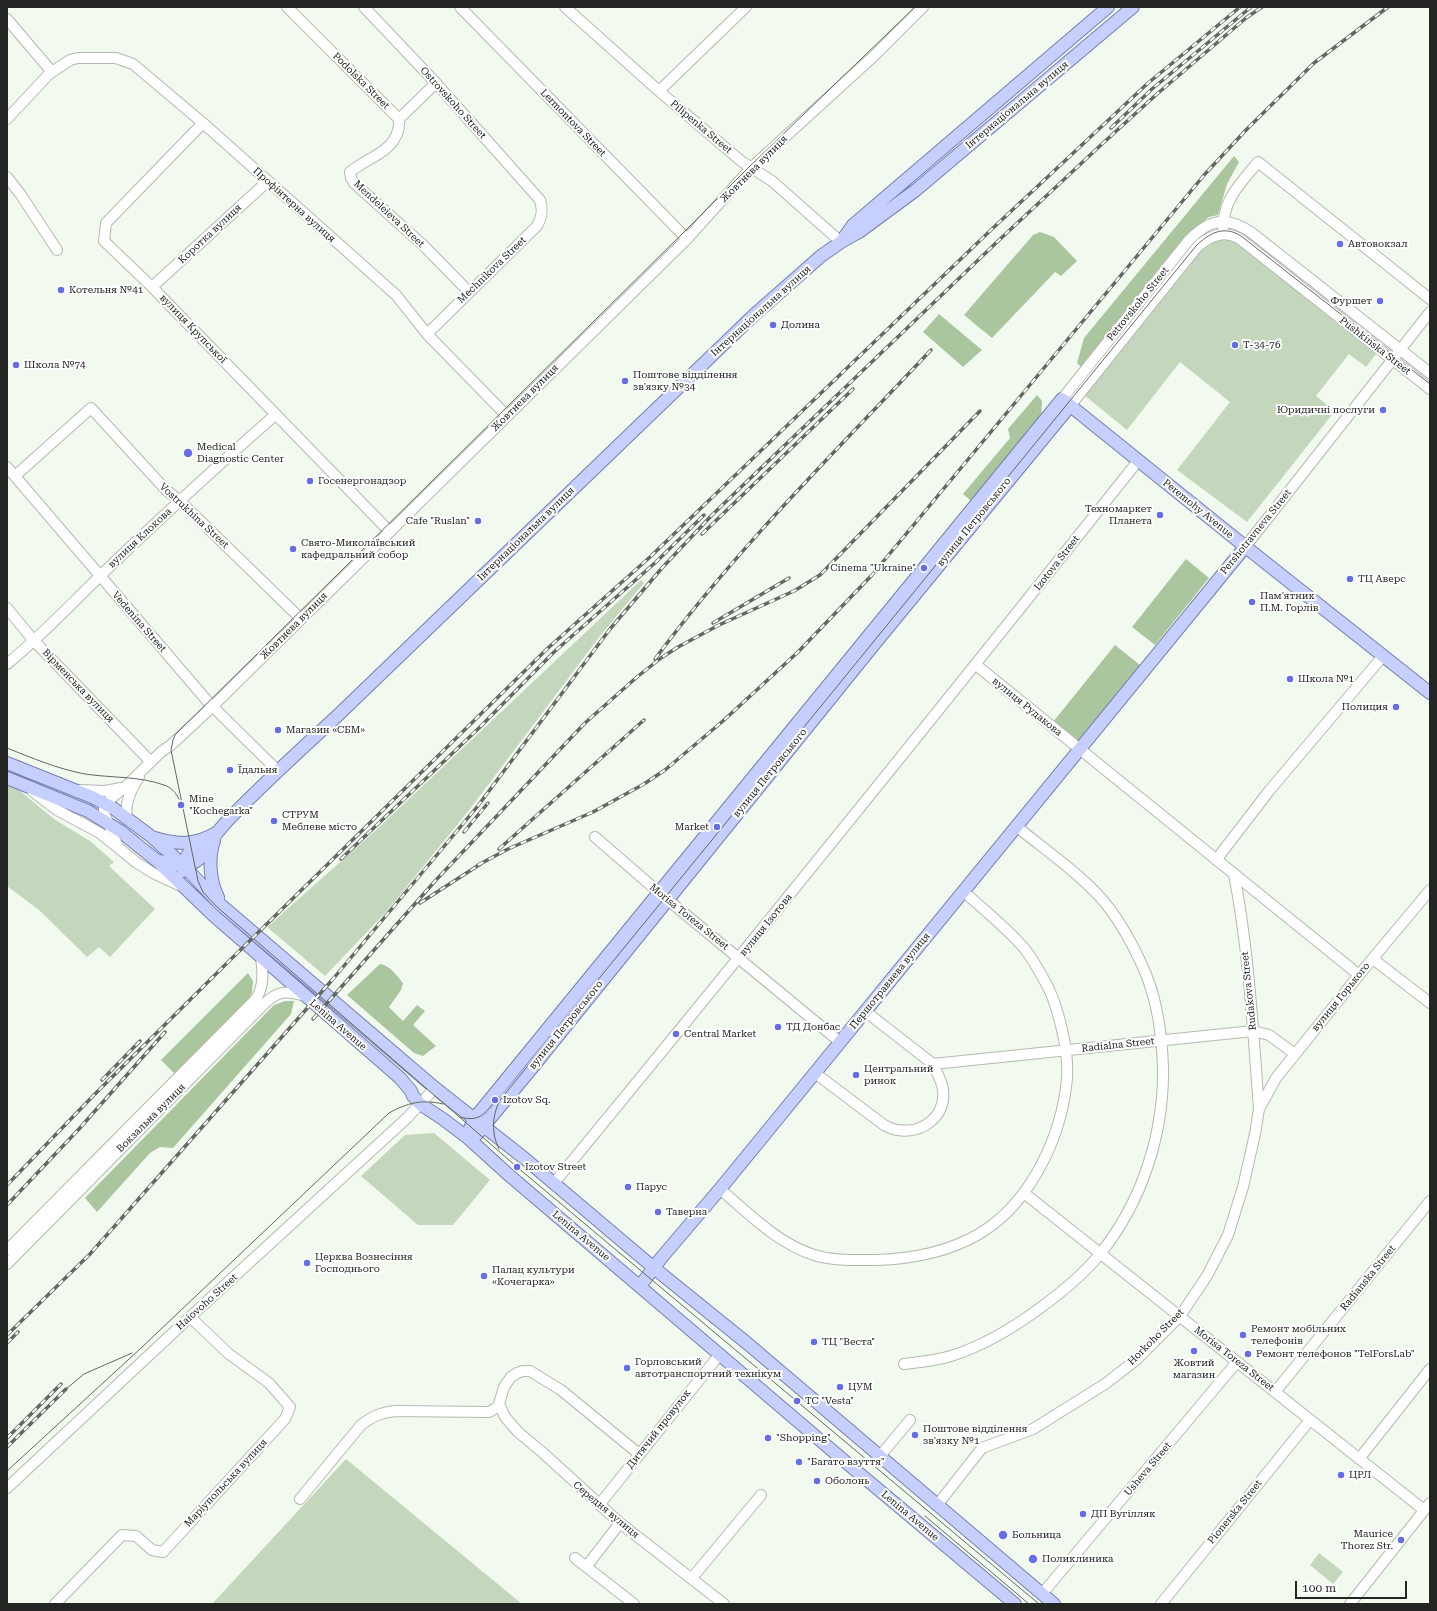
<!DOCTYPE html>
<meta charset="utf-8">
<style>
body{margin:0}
#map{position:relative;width:1437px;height:1611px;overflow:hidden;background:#f2faef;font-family:"Roboto Serif",serif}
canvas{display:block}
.frame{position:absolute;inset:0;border:8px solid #222521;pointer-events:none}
.scale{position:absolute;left:1295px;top:1581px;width:112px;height:18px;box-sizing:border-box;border:2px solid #222521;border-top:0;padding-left:5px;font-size:12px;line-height:14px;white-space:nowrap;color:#222521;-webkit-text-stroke:3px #fff;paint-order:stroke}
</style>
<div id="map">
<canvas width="1437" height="1611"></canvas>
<div class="frame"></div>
<div class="scale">100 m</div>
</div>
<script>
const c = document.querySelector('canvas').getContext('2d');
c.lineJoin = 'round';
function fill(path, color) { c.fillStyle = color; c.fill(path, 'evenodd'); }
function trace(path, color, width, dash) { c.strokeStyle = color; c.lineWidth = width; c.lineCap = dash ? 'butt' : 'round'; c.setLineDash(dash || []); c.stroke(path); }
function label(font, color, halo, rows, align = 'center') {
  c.font = font + ' "Roboto Serif",serif'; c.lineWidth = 4; c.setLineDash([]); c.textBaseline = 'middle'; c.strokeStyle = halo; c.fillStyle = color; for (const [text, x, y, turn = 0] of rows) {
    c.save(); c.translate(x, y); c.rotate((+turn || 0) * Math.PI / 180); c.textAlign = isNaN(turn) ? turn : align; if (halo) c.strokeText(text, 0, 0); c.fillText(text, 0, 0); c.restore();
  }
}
fill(new Path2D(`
 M1219,239H1233L1377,353L1366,367L1349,354L1316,396L1335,411L1247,522L1177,470L1230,402L1180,362L1127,430L1084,395L1204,246Z
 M641,580L644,583L600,636L470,809L386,912L325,976L267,927L374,832Z
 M7,785L19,790L54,819L90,841L114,862L109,866L155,909L110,957L99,947L87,957L39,910L7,886Z
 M434,1133L490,1180L453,1225H418L361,1176L405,1135Z
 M346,1459L522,1604H212Z
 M1319,1553L1343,1572L1333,1584L1310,1565Z`), '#c4d7bc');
fill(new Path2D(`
 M1234,156L1239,162L1227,184L1218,215L1209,217L1190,232L1081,367L1077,363L1084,338Z
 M1040,232L1054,237L1077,261L1061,276L1055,272L992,338L964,315L1033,235Z
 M939,314L982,350L963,367L923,332Z
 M1037,395L1042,401L1041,417L971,501L963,494L1010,438L1008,429Z
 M1186,559L1209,578L1155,645L1132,627Z
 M1115,645L1140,665L1078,742L1053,722Z
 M380,964C390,965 397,976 403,983L401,990L389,1007L403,1021L417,1005L425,1011L413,1025L436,1046L423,1056L414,1053L347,995Z
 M248,973L253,981L252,992L247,1004L175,1074L161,1060Z
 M285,1001H294L291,1014L173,1148L160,1147L150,1153L97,1212L85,1198L274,1005Z`), '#aac69f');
const minor = new Path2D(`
 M287,7L399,119L436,83
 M364,7L436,83L540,200C543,210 542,217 537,226L427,334
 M460,7L687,239
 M565,7L659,91L741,161L772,181L841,242
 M7,19L52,72
 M659,91L746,7
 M7,119L49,74L70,60L78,58H116L133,64L203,123L396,295L427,334L507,416
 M399,119C401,143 381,153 363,163C358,167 354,168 350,172L351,178L354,183L423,245L469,292
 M203,123L106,223L104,241L152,287L390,532
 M7,177L21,195L57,250
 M1223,227C1224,198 1241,183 1258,162L1430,299
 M152,287L268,181
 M1062,399L1189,240C1211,218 1227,216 1252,233L1430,373
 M1070,406L1198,246C1211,235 1224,230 1240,239L1430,389
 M7,467L209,703L278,771
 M15,476L91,408L166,490L180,501L301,619
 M1245,547L1430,312
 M7,608L34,641L151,762
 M7,664C40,637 69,606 100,576C157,521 215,468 275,415
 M976,665L1359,975
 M79,790L105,791L121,788
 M32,791L57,810L100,833L137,863L153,873L181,886
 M127,818C124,803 131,789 139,777
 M595,837L662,895L840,1042
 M118,847L104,813V804L125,787L161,752L171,745L213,706L687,239L751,168L876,54L923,7
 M1216,860L1269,791L1383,656
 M1234,874C1249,951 1253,1031 1259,1109
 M1373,959L1430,1003
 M933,1064L1253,1031L1269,1035L1295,1054
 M815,1073L884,1125C888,1127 893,1130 898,1130C923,1134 946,1116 943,1090C942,1081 937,1073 933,1064L865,1011
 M554,1183C751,944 945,703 1138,461
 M720,1189C748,1213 777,1243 814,1255C833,1261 855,1260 876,1260C912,1259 948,1252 979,1234C1031,1203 1062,1136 1067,1078C1069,1052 1059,1010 1048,987C1041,974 1033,959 1024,948C1006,927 983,909 963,891
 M1024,1193L1424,1510
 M7,1250L256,999C264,986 263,973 261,958
 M7,1264L266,1002C280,990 287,991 305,996
 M904,1364C919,1362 935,1361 951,1356C983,1346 1013,1328 1040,1308C1062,1292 1083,1275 1100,1254C1142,1202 1164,1134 1163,1068C1162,1032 1157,997 1142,965C1131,941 1117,916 1100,897C1075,870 1044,849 1016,826
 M1275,1392L1430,1201
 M499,1404L505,1417L518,1432L542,1452L620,1523L724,1604
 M880,1456L910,1420
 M1359,1459L1430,1369
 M7,1488L190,1317L407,1118L435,1088
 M300,1499L361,1425C373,1416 382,1412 396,1411L489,1412L496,1408L499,1404L504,1387L511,1377L517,1373L523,1371H530L561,1390L639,1454
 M938,1504L982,1448L1033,1429L1105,1384L1136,1360L1180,1316L1207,1276L1228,1235L1243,1187L1255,1134L1259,1109L1276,1078L1359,975L1430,890
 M599,1505L720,1354
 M575,1558L634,1604
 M586,1567L620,1523
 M692,1578L761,1495
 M1042,1594L1237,1362
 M55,1604L122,1535L136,1536L152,1550L163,1552L285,1419L290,1407L269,1383L229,1354L190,1317
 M1161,1604L1310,1420
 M1350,1604L1430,1503`);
const major = new Path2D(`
 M843,239L853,225L1108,7
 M7,763L92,797L113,808L152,837L183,865L221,905L435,1088L524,1158L654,1268L748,1344L1054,1604
 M7,778L88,811L120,831L156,860L213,915L400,1078L411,1091L413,1096L420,1104L443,1119L468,1138L510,1176L848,1464L1015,1604
 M155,838C177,845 196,845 216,833
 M214,841C208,858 210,882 218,897
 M156,860C168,864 183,868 195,862C205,856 210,842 217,833C221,828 226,822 231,817C264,783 299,751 334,719L754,315L821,256L841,242L859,232L916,190L1133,7
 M183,871C184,857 189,851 199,841
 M468,1138L469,1131L474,1119L1062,399L1252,552L1430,693
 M468,1138L475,1136L478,1133L532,1068L876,642L1070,406
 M640,1286L662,1257L720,1189L1245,547`);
trace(minor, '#b3bab0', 12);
trace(major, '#757fb0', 14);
trace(minor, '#fff', 10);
trace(major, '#c7cffe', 12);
trace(new Path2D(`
 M915,7L749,167L682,234L175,735L173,740L171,750L198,881L203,892L216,906L517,1167L1039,1604
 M7,748C32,758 58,769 85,774C111,778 139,776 164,785C171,787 176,793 179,799
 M460,1117C481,1123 486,1112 498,1097
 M499,1149C491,1133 492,1116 500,1100L1196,246C1209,233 1224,225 1241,236L1430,384
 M66,1389L84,1374L132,1353
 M7,1471L140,1349L389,1113C407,1103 422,1099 443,1104
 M925,1516L1029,1604`), '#646862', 1);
const rail = new Path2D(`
 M1111,128L1152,89L1251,7
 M702,534L853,389
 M713,623L789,578
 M655,659C737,548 837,450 931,350
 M464,832L488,803
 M499,849L644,720
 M341,859L479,728L554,652L656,562L704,515
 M478,865L508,849L593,812L644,784L665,770L723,721L798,652L872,575L1132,262L1205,174L1247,129L1314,63L1388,7
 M420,903L482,863
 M313,1019L436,880L585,723L637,677L661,658L678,647L719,625L794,591L820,575L980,411
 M102,1080L140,1041
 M7,1185L94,1095L222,968L548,648L650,557L992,229L1147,84L1240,7
 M7,1205L79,1129L165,1032
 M7,1335L90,1254L333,979L477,807L610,629L662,568L713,514L997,242L1102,144L1157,94L1246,18L1262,7
 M7,1343L18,1332
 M7,1438L61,1384
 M7,1447L66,1389`);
trace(rail, '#646862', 3.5);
trace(rail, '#fff', 2, [6]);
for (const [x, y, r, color] of [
 [1340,244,4,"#666ee7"],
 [61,290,4,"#666ee7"],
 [1380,301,4,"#666ee7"],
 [773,325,4,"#666ee7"],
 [1235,345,4,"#666ee7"],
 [16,365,4,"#666ee7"],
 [625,381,4,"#666ee7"],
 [1383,410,4,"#666ee7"],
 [188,453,5,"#666ee7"],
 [310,481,4,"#666ee7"],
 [1160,515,4,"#666ee7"],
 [478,521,4,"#666ee7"],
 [293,549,4,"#666ee7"],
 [924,568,4,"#666ee7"],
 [1350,579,4,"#666ee7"],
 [1252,602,4,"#666ee7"],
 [1290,679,4,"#666ee7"],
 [1396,707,4,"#666ee7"],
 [278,730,4,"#666ee7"],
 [230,770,4,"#666ee7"],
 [181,805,4,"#666ee7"],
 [274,821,4,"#666ee7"],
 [717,827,4,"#666ee7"],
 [778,1027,4,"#666ee7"],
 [676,1034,4,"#666ee7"],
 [856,1075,4,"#666ee7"],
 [495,1100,4,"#666ee7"],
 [517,1167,4,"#666ee7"],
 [628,1187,4,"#666ee7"],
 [658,1212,4,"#666ee7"],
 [307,1263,4,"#666ee7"],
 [484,1276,4,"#666ee7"],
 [1243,1335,4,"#666ee7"],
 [814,1342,4,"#666ee7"],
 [1194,1351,4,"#666ee7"],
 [1248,1354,4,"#666ee7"],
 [627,1368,4,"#666ee7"],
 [840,1387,4,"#666ee7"],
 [797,1401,4,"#666ee7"],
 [915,1435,4,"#666ee7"],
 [768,1438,4,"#666ee7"],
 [799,1462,4,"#666ee7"],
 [1341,1475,4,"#666ee7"],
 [817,1481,4,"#666ee7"],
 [1083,1514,4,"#666ee7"],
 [1003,1535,5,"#666ee7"],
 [1401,1540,4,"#666ee7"],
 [1033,1559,5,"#666ee7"]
]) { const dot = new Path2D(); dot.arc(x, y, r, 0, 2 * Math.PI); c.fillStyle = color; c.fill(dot); trace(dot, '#fff', 1.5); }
label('10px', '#222521', '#fff', [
 ["Podolska Street",361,81,45],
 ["Ostrovskoho Street",453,103,48],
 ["Інтернаціональна вулиця",1017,105,-40],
 ["Lermontova Street",573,123,46],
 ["Pilipenka Street",701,127,40],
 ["Жовтнева вулиця",754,169,-45],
 ["Профінтерна вулиця",294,205,42],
 ["Mendeleieva Street",389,214,43],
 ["Коротка вулиця",210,234,-43],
 ["Mechnikova Street",492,270,-44],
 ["Petrovskoho Street",1138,304,-51],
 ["Інтернаціональна вулиця",761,311,-42],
 ["вулиця Крупської",193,329,46],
 ["Pushkinska Street",1375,346,38],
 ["Жовтнева вулиця",525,398,-45],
 ["Peremohy Avenue",1198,509,39],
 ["Vostrukhina Street",194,516,43],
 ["вулиця Петровського",974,522,-51],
 ["Pershotravneva Street",1256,532,-51],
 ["Інтернаціональна вулиця",526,534,-44],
 ["вулиця Клокова",140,538,-43],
 ["Izotova Street",1057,563,-52],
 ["Vedenina Street",139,622,49],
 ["Жовтнева вулиця",294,626,-45],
 ["Вірменська вулиця",78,686,46],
 ["вулиця Рудакова",1027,707,39],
 ["вулиця Петровського",770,773,-51],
 ["Morisa Toreza Street",689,917,39],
 ["вулиця Ізотова",766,925,-51],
 ["Першотравнева вулиця",890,981,-51],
 ["Rudakova Street",1249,991,-96],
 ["вулиця Горького",1341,997,-51],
 ["Lenina Avenue",338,1025,41],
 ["вулиця Петровського",566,1025,-51],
 ["Radialna Street",1118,1045,-6],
 ["Вокзальна вулиця",151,1118,-45],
 ["Lenina Avenue",581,1236,40],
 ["Radianska Street",1368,1278,-51],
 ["Haiovoho Street",207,1302,-42],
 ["Horkoho Street",1156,1337,-45],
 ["Morisa Toreza Street",1234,1359,38],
 ["Дитячий провулок",659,1429,-52],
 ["Usheva Street",1148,1469,-50],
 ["Маріупольська вулиця",226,1483,-47],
 ["Середня вулиця",606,1510,40],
 ["Pionerska Street",1235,1512,-51],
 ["Lenina Avenue",910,1516,40]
]);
label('10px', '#222521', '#fff', [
 ["Автовокзал",1348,244],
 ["Котельня №41",69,290],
 ["Фуршет",1372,301,"right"],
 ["Долина",781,325],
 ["Т-34-76",1243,345],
 ["Школа №74",24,365],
 ["Поштове відділення",633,375],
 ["зв'язку №34",633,387],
 ["Юридичні послуги",1375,410,"right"],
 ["Medical",197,447],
 ["Diagnostic Center",197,459],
 ["Госенергонадзор",318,481],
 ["Техномаркет",1152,509,"right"],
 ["Планета",1152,521,"right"],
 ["Cafe \"Ruslan\"",470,521,"right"],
 ["Свято-Миколаївський",301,543],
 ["кафедральний собор",301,555],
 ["Cinema \"Ukraine\"",916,568,"right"],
 ["ТЦ Аверс",1358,579],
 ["Пам'ятник",1260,596],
 ["П.М. Горлів",1260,608],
 ["Школа №1",1298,679],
 ["Полиция",1388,707,"right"],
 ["Магазин «СБМ»",286,730],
 ["Їдальня",238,770],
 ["Mine",189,799],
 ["\"Kochegarka\"",189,811],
 ["СТРУМ",282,815],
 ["Меблеве місто",282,827],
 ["Market",709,827,"right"],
 ["ТД Донбас",786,1027],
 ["Central Market",684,1034],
 ["Центральний",864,1069],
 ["ринок",864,1081],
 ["Izotov Sq.",503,1100],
 ["Izotov Street",525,1167],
 ["Парус",636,1187],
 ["Таверна",666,1212],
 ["Церква Вознесіння",315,1257],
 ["Господнього",315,1269],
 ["Палац культури",492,1270],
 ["«Кочегарка»",492,1282],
 ["Ремонт мобільних",1251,1329],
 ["телефонів",1251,1341],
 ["ТЦ \"Веста\"",822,1342],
 ["Ремонт телефонов \"TelForsLab\"",1256,1354],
 ["Горловський",635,1362],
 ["автотранспортний технікум",635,1374],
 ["Жовтий",1194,1363,"center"],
 ["магазин",1194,1375,"center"],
 ["ЦУМ",848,1387],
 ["TC \"Vesta\"",805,1401],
 ["Поштове відділення",923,1429],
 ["зв'язку №1",923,1441],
 ["\"Shopping\"",776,1438],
 ["\"Багато взуття\"",807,1462],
 ["ЦРЛ",1349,1475],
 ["Оболонь",825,1481],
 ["ДП Вугілляк",1091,1514],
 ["Maurice",1393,1534,"right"],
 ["Thorez Str.",1393,1546,"right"],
 ["Больница",1012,1535],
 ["Поликлиника",1042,1559]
], 'left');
</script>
